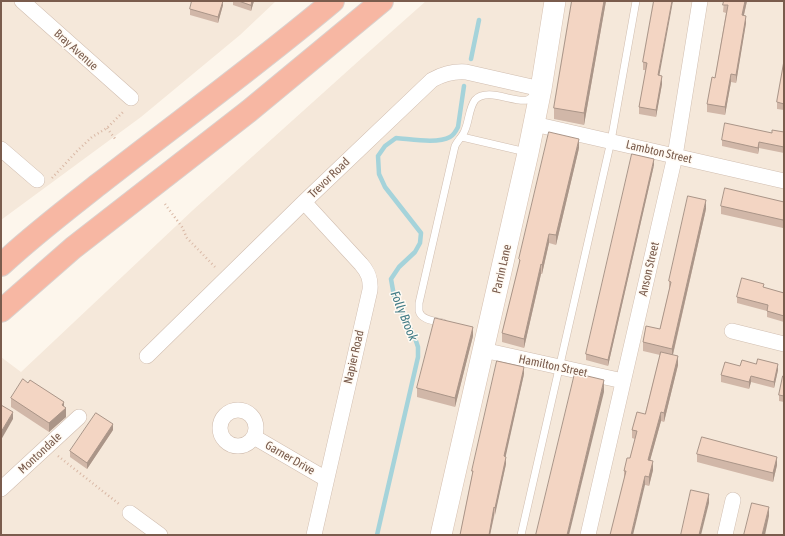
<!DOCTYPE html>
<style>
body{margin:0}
#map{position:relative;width:785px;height:536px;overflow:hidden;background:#fdf6ec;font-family:"Asap Condensed",sans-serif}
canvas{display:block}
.frame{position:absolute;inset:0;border:2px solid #7a5c4d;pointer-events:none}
</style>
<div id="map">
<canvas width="785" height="536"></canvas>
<div class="frame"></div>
</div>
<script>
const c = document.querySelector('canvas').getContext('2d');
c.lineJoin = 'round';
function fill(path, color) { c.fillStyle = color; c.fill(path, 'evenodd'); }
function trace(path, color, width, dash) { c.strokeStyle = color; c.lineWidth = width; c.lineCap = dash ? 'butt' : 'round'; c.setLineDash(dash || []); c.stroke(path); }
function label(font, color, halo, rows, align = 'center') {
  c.font = font + ' "Asap Condensed",sans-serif'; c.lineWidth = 3; c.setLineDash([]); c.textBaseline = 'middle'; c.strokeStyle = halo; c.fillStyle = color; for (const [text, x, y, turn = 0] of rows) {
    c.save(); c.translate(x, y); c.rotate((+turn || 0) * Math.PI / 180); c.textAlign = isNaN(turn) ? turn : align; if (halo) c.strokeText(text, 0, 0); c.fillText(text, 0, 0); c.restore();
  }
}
fill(new Path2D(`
 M1,1H276L240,35L141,117L1,220Z
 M426,1H784V535H1V357L21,372L193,210L363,57Z`), '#f5e8da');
trace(new Path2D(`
 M471,59L479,20
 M377,535L418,357V347L415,338L394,296L391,279L399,267L415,252L420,243L421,233L385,187L379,174L378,156L385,146L396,138C411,139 437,144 450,137C454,135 456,131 458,127L464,86`), '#a5d3da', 4.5);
const service = new Path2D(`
 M462,137L526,152
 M443,323C435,321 421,320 419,311C419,308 419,306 419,303L455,146C458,140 463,136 465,130C469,121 469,108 475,100C487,87 514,103 527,100C530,99 533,96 535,94
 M521,535L611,141L636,1`);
const minor = new Path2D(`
 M22,1L131,98
 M534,124L784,181
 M1,149L37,180
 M304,202L361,264C368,272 371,279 370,290L314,535
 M732,331L784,344
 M483,350L623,381
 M147,356L304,202L432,80C443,74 453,71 466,72L541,89
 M220 428a18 18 0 1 1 36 0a18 18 0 1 1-36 0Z
 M254,437L326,479
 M1,489L79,417
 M130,513L160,535
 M588,535L675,156L700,1
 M725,535L733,500`);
const secondary = new Path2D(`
 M441,535L528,153L541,89L555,1`);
const motorway = new Path2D(`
 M1,265C32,236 66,210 99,184C177,123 257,65 333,1
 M1,311L73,248L249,111L382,1`);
trace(service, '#d1beb0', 8);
trace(minor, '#d1beb0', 16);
trace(secondary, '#d6c0b0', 22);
trace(motorway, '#dad1cd', 24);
trace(new Path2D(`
 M107,128L116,140
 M52,178L79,149L92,137L107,128L124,111
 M165,204L182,227L187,238L216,268
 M58,456L119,504`), '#d9b8a5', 2.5, [1, 3]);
trace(service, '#fff', 7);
trace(minor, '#fff', 15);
trace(secondary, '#fff', 21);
trace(motorway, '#f7b7a3', 22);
fill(new Path2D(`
 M223,1V5L218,23L190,15V9Z
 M233,1H254L251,11L233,5Z
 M572,1H606L584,125L554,119V108Z
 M654,1L659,76L662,84L656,117L639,114V107L646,70H643V62Z
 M724,1H747L744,15L746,23L736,83L731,82L725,115L707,112V104L715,78L726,13L723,12Z
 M784,61V110L777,109V102Z
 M784,132V153L759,148L758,154L722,146V140L772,133Z
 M579,148L556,245L549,243L542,274H541L524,348L502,342V333L519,265V259Z
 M654,165L608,366L586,360V354Z
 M784,202V225L783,228L721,214V206Z
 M706,209L673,355L678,365L664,422L661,421L650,460L653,470L649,486L624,479V471L630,458L635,439L632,438V430L645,414L660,355L643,351V342L660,329L669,290V281Z
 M764,288L784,293V322L767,317V311L737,303V297Z
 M473,336L455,407L417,397V388Z
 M740,366L778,370L774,388L751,382L749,389L721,382V375Z
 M524,374L505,457L506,464L490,535H460L472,475V471Z
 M784,376V402L779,401V395Z
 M11,398L64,407L66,417L49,432L11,407Z
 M113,430L87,469L70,457V451Z
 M697,454L777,465L773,482L697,462Z`), '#d1b7a8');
fill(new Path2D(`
 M223,1V5L218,23V17Z
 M252,1H254L251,11V5Z
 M604,1H606L584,125V113Z
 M672,1H673L658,83V75Z
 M745,1H747L742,23V15Z
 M746,16V23L736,83V75Z
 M731,74V82L725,115V107Z
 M662,76V84L656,117V110Z
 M579,139V148L556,245V235Z
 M759,142V148L758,154V148Z
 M654,159V165L608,366V360Z
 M706,200V209L672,358V349Z
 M549,234V243L542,274V265Z
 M541,264V274L524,348V339Z
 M473,327V336L455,407V398Z
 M678,356V365L664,422V413Z
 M778,364V370L774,388V382Z
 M524,367V374L504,464V456Z
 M751,376V382L749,389V382Z
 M604,380V392L569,535H567Z
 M64,402V409L66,408V417L49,432V423Z
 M13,412V419L1,440V432Z
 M661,412V421L648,468V460Z
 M113,424V430L87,469V463Z
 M506,457V464L495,515V508Z
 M777,457V465L773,482V473Z
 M653,461V470L649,486V477Z
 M645,476V485L633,535H631Z
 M709,494V503L701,535H699Z
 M494,507V515L490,535H489Z
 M769,507V516L765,535H762Z`), '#aa9588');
const building = new Path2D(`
 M192,1H223L218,17L190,9Z
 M239,1H252L251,5Z
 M572,1H604L584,113L554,108Z
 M654,1H672L658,75L662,76L656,110L639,107L647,63L643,62Z
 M724,1H745L742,15L746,16L736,75L731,74L725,107L707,104L712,77L715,78L728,5H723Z
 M784,61V104L777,102Z
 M725,123L772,133V130L784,132V147L759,142L758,148L722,140Z
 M549,132L579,139L556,235L549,234L542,265L541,264L524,339L502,333L520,260L519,259Z
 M632,154L654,159L608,360L586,354Z
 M725,188L784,202V218L783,220L721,206Z
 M688,196L706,200L672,349L643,342L646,326L660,329L671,282L669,281Z
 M742,278L764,284L763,287L784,293V316L767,311L768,305L737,297Z
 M435,318L473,327L455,398L417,388Z
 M661,352L678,356L664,413L661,412L648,460L653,461L649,477L645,476L631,535H610L626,471H624L627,458H630L637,431L632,430L637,412L645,414Z
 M758,359L778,364L774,382L751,376L749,382L721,375L725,362L740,366L742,360L756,364Z
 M497,361L524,367L504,456L506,457L495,508L494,507L489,535H460L473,471H472Z
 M575,373L604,380L567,535H536Z
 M783,376H784V396L779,395Z
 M23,379L28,383L30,380L64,402L62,405L66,408L49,423L11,398Z
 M1,405L13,412L1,432Z
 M96,413L113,424L87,463L70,451Z
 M702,437L777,457L773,473L697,454Z
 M691,490L709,494L699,535H681Z
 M752,503L769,507L762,535H744Z`);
fill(building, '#f3d5c3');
trace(building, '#aa9588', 1);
label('12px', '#7a5c4d', '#fffaf3', [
 ["Bray Avenue",76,50,42],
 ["Lambton Street",659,152,13],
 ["Trevor Road",329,178,-44],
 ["Parrin Lane",502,269,-77],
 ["Anson Street",649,269,-77],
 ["Napier Road",354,357,-77],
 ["Hamilton Street",553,366,12],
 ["Montondale",40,453,-43],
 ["Garner Drive",290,458,30]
]);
label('italic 13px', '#437c86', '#fffaf3', [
 ["Folly Brook",404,316,68]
]);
</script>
